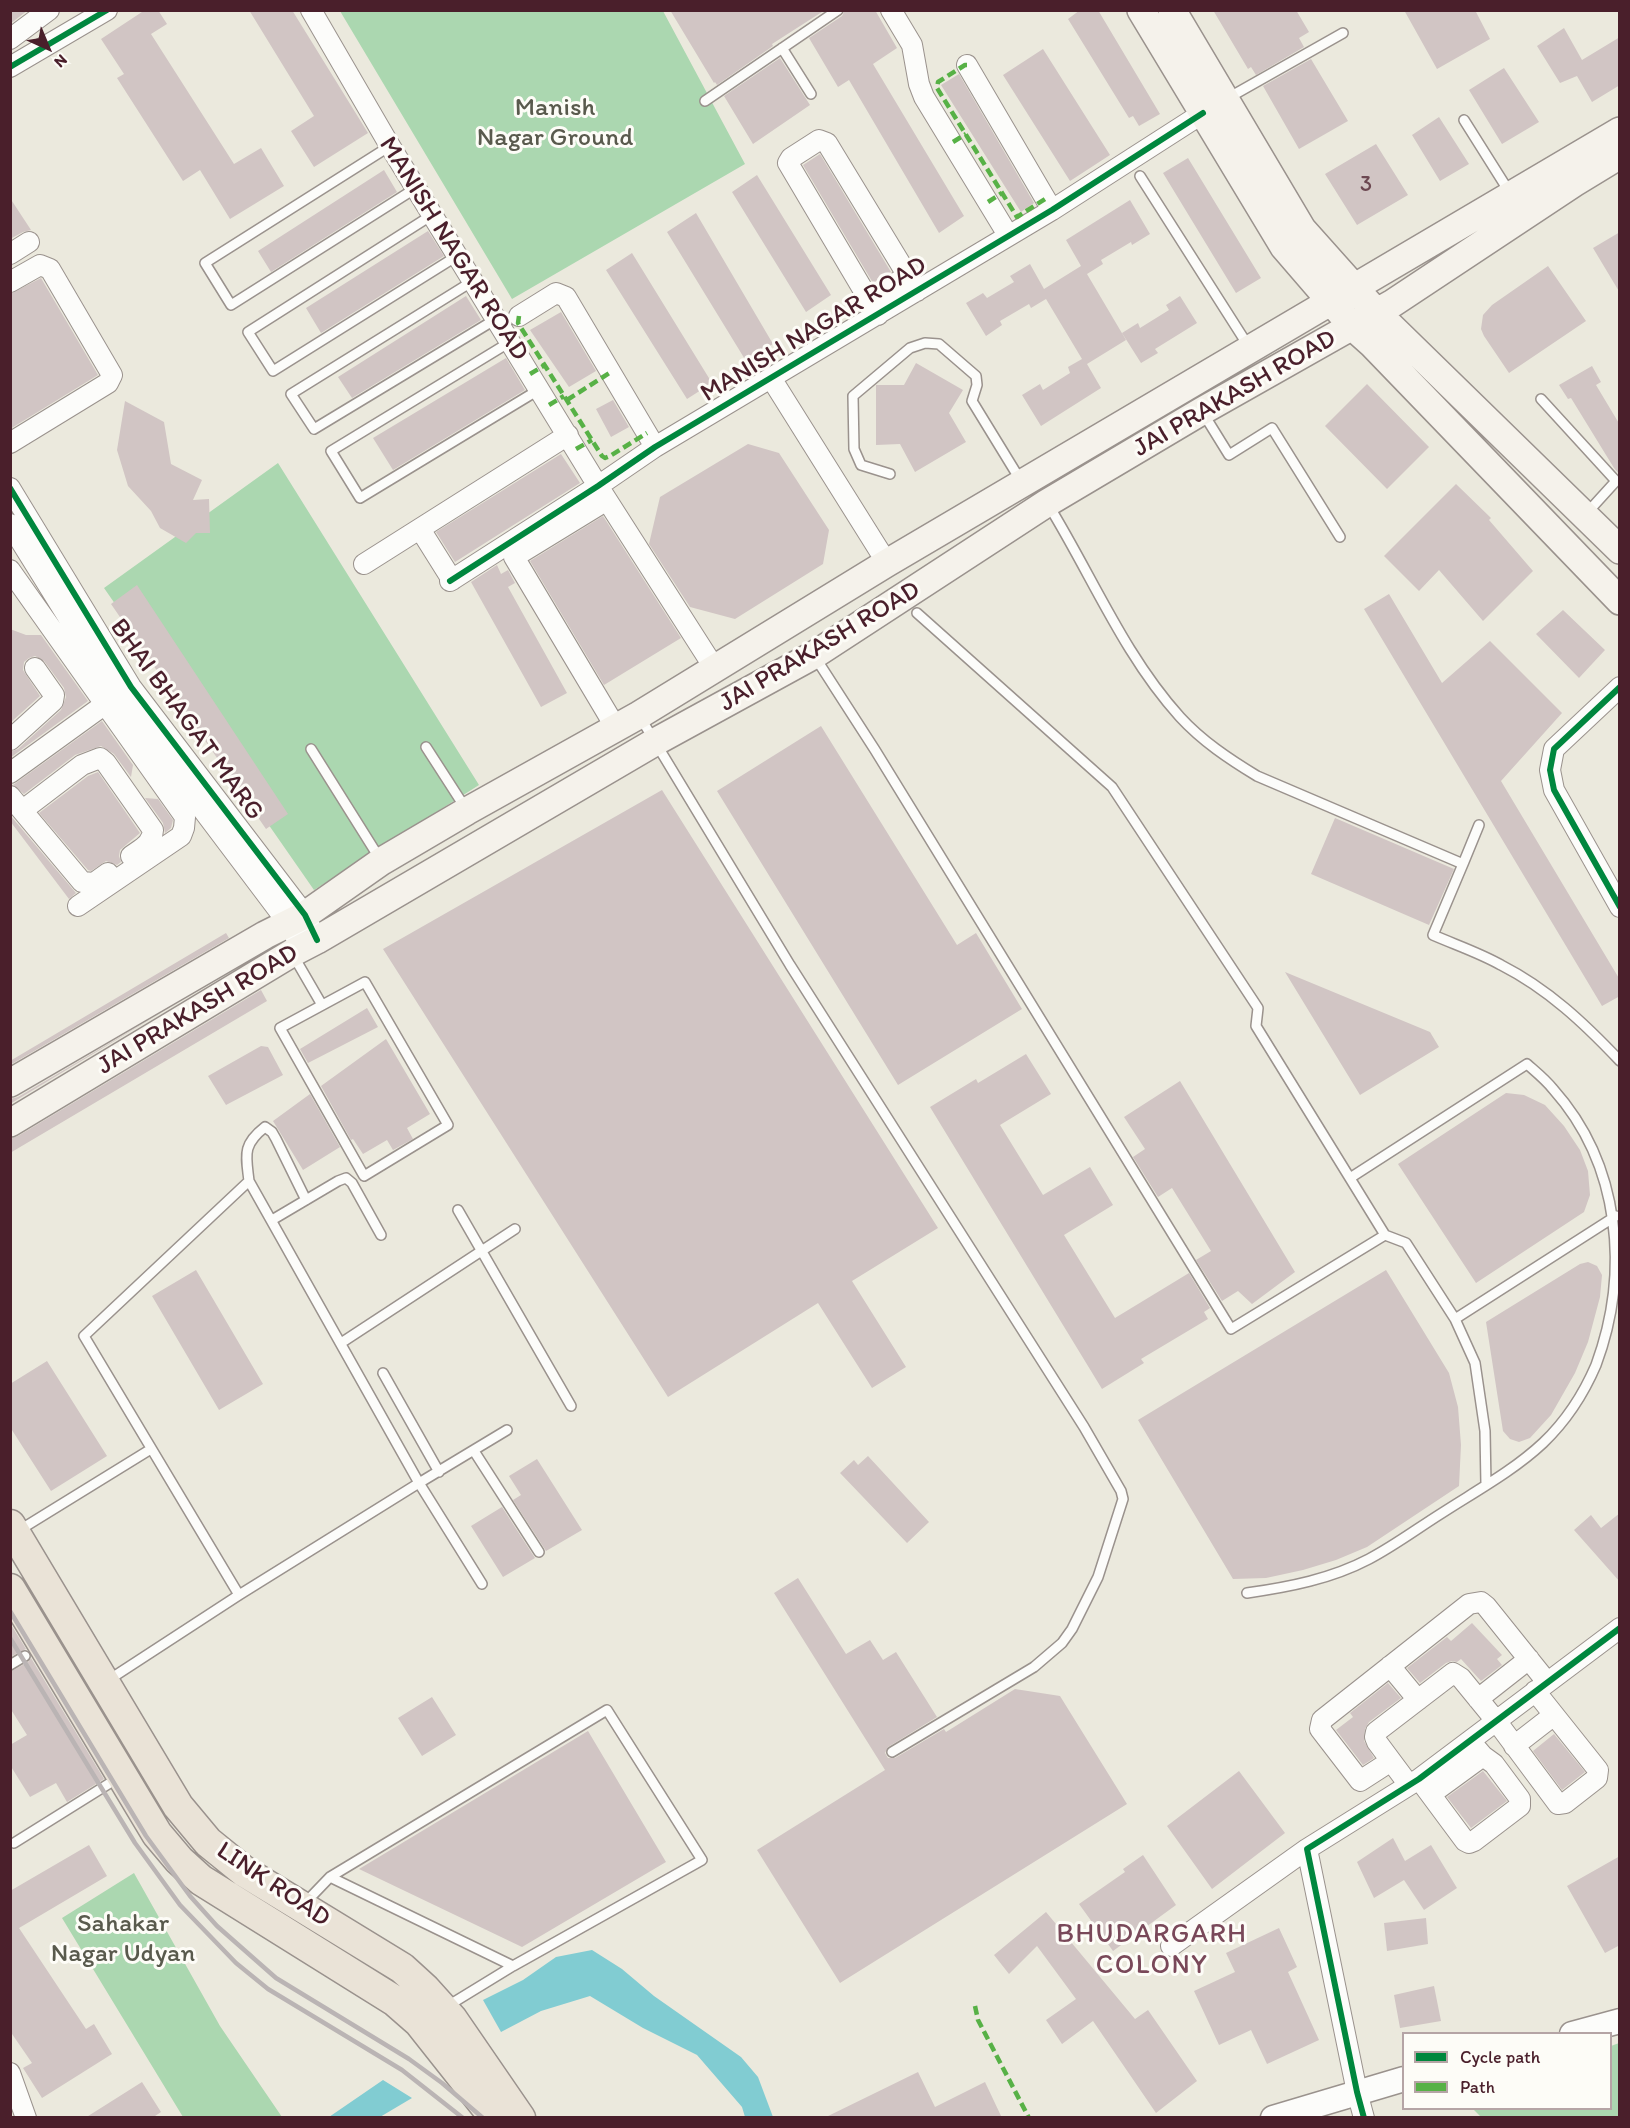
<!DOCTYPE html>
<style>
body{margin:0}
#map{position:relative;width:1630px;height:2128px;overflow:hidden;background:#ebe9dd;font-family:Itim,sans-serif}
canvas{display:block}
.frame{position:absolute;inset:0;border:12px solid #4a1f2b;pointer-events:none}
.legend{position:absolute;left:1402px;top:2032px;width:210px;height:78px;box-sizing:border-box;background:#fdfcf7;border:2px solid #b5a4a5;margin:0;padding:8px 10px;list-style:none;font-size:18px;color:#4a1f2b}
.legend li{display:flex;align-items:center;gap:12px;height:30px}
.legend b{width:30px;border:2px solid #b5a4a5}
.north{position:absolute;left:18px;top:18px;width:60px;height:60px;-webkit-text-stroke:4px #fdfcf7;paint-order:stroke;rotate:136deg;font-size:16px;font-weight:700;line-height:24px;text-align:center;color:#4a1f2b}
.north::after{content:'';display:block;margin:auto;width:21px;height:27px;background:#4a1f2b;clip-path:polygon(50% 0,100% 100%,50% 72%,0 100%)}
</style>
<div id="map">
<canvas width="1630" height="2128"></canvas>
<div class="frame"></div>
<ul class="legend">
<li><b style="height:8px;background:#00873e"></b>Cycle path</li>
<li><b style="height:8px;background:#57b146"></b>Path</li>
</ul>
<div class="north">N</div>
</div>
<script>
const c = document.querySelector('canvas').getContext('2d');
c.lineJoin = 'round';
function fill(path, color) { c.fillStyle = color; c.fill(path, 'evenodd'); }
function trace(path, color, width, dash) { c.strokeStyle = color; c.lineWidth = width; c.lineCap = dash ? 'butt' : 'round'; c.setLineDash(dash || []); c.stroke(path); }
function label(font, color, halo, rows, align = 'center') {
  c.font = font + ' Itim,sans-serif'; c.lineWidth = 6; c.setLineDash([]); c.textBaseline = 'middle'; c.strokeStyle = halo; c.fillStyle = color; for (const [text, x, y, turn = 0] of rows) {
    c.save(); c.translate(x, y); c.rotate((+turn || 0) * Math.PI / 180); c.textAlign = isNaN(turn) ? turn : align; if (halo) c.strokeText(text, 0, 0); c.fillText(text, 0, 0); c.restore();
  }
}
fill(new Path2D(`
 M340,11H663L745,164L512,299Z
 M278,463L479,785L314,890L104,588Z
 M134,1873L220,2026L282,2117H183L62,1918Z
 M1619,2043V2117H1481L1473,2109L1610,2108L1611,2046Z`), '#abd7b0');
fill(new Path2D(`
 M592,1950L622,1969L654,1996L741,2057L758,2077L773,2117H745L742,2107L697,2055L643,2028L590,1996L541,2011L501,2032L483,2000L523,1980L556,1957Z
 M383,2080L412,2098L380,2117H329Z`), '#81ccd2');
fill(new Path2D(`
 M10,10H28L10,24Z
 M145,10H158L167,24L151,34L234,164L261,148L284,186L230,219L200,170L183,181L117,78L124,74L101,39Z
 M249,10H292L368,133L314,167L291,131L314,116Z
 M670,10H825L772,44L773,46L717,85L715,82L714,83Z
 M845,10H875L897,48L873,64L964,216L939,233L849,80L838,87L809,38L842,16Z
 M1080,10H1098L1160,114L1139,126L1133,116L1129,118L1068,19Z
 M1213,10H1296L1309,32L1299,38L1304,47L1256,75L1251,67L1248,69Z
 M1404,10H1475L1490,39L1437,69Z
 M1564,28L1582,60L1620,37V85L1592,102L1577,76L1560,83L1537,46Z
 M1043,49L1110,155L1070,181L1003,75Z
 M780,58L810,105L753,144L724,96Z
 M1311,59L1348,121L1299,149L1263,86Z
 M1504,68L1539,122L1502,144L1469,90Z
 M959,74L1034,203L1021,212L941,85Z
 M1439,117L1469,164L1440,181L1412,135Z
 M1376,144L1408,195L1357,225L1325,174Z
 M820,154L891,272L873,283L803,165Z
 M1188,158L1261,278L1236,293L1163,173Z
 M384,170L397,192L271,272L258,251Z
 M757,175L831,295L806,312L732,192Z
 M10,198L31,230L23,232L10,239Z
 M1130,200L1150,234L1132,245L1131,242L1101,260L1103,264L1087,274L1126,340L1087,364L1101,388L1041,426L1022,395L1040,384L1043,390L1070,373L1068,367L1082,359L1046,299L1031,308L1029,304L1000,321L1002,325L986,336L966,303L983,293L987,298L1014,282L1010,276L1030,264L1044,289L1081,266L1066,240Z
 M696,213L773,344L746,361L667,232Z
 M428,231L444,256L321,333L306,308Z
 M1620,232V293L1593,248Z
 M632,253L712,383L687,399L606,270Z
 M1548,266L1586,321L1509,373L1484,336L1481,329L1483,315L1492,305Z
 M41,278L98,375L10,429V294Z
 M466,296L481,320L352,398L338,377Z
 M1180,296L1197,323L1155,349L1158,353L1141,363L1122,333L1138,323L1140,328L1169,310L1166,305Z
 M561,312L596,371L569,387L530,330Z
 M506,358L525,390L393,470L373,438Z
 M916,363L963,390L949,413L966,442L915,472L900,444L876,445V385H904Z
 M1592,366L1601,382L1596,385L1620,425V475L1614,468L1571,398L1568,399L1559,385Z
 M1367,384L1429,447L1387,489L1325,426Z
 M613,400L629,427L611,437L596,409Z
 M125,401L164,422L171,464L202,480L193,500L209,499L210,533H196L186,543L160,528L151,511L128,486L117,450Z
 M748,444L779,453L829,530L823,564L735,619L690,607L649,544L660,497Z
 M561,454L580,483L455,562L436,532Z
 M1456,484L1491,518L1489,520L1533,571L1483,621L1439,570L1419,591L1384,556Z
 M603,516L681,638L604,685L530,561Z
 M497,565L501,574L508,570L515,583L508,587L567,693L541,707L471,582Z
 M137,585L288,814L266,829L111,604Z
 M1389,594L1442,683L1490,641L1562,713L1501,781L1620,980V996L1602,1006L1364,609Z
 M1563,610L1605,650L1579,678L1536,634Z
 M10,629L26,635H41L88,701L10,758V752L18,749L61,710L66,697L64,688L44,661L35,656L29,658L24,662L23,670L40,696L10,723Z
 M102,721L133,765L131,777L114,754L101,746L75,755L24,794L13,785Z
 M821,726L957,945L976,933L1022,1009L898,1085L717,791Z
 M98,772L140,833L120,850L119,856L121,862L117,865L106,861L91,871L88,870L39,813L88,776Z
 M662,790L938,1228L852,1281L906,1367L872,1388L818,1303L668,1397L383,949Z
 M145,798L158,799L173,820L171,828L165,833L163,823Z
 M10,815L76,893L69,899L10,821Z
 M1335,818L1454,869L1429,925L1311,874Z
 M226,933L229,938L10,1065V1061Z
 M1285,972L1430,1032L1439,1047L1360,1095Z
 M261,990L267,1001L10,1153V1139L18,1136Z
 M367,1008L378,1027L308,1063L300,1049Z
 M161,1013L10,1104V1099L18,1097Z
 M386,1039L430,1114L407,1128L413,1139L393,1150L387,1140L363,1154L353,1139L351,1140L321,1086Z
 M261,1046L268,1047L283,1075L226,1105L208,1076Z
 M1026,1054L1051,1094L1000,1125L1043,1195L1090,1167L1113,1205L1064,1235L1115,1318L1189,1273L1210,1308L1204,1312L1208,1319L1141,1359L1144,1363L1102,1389L930,1107L976,1079L978,1083Z
 M1180,1081L1295,1272L1252,1304L1238,1291L1222,1301L1196,1260L1211,1251L1172,1188L1158,1197L1133,1157L1145,1149L1124,1117Z
 M1506,1093L1524,1095L1545,1105L1564,1126L1580,1150L1588,1171L1590,1195L1584,1212L1476,1283L1398,1164Z
 M310,1094L340,1147L303,1170L273,1121Z
 M1588,1262L1597,1266L1602,1275L1600,1297L1588,1342L1575,1373L1551,1415L1530,1438L1519,1442L1510,1439L1503,1431L1486,1322L1580,1264Z
 M196,1270L263,1384L219,1410L152,1296Z
 M1386,1270L1449,1373L1458,1407L1461,1445L1459,1486L1367,1547L1336,1560L1303,1570L1266,1578L1233,1579L1138,1420Z
 M47,1361L107,1456L51,1491L10,1427V1384Z
 M868,1456L929,1522L907,1543L840,1473L854,1460L858,1465Z
 M537,1459L582,1530L546,1551L513,1500L521,1495L509,1476Z
 M502,1507L535,1558L503,1577L471,1526Z
 M1620,1513V1582L1574,1530L1591,1515L1601,1528Z
 M798,1578L846,1654L870,1640L883,1660L896,1652L937,1717L888,1747L885,1753L888,1758H895L944,1729L946,1732L1015,1689L1060,1696L1127,1804L840,1983L757,1850L885,1770L774,1593Z
 M10,1623L26,1649L10,1657Z
 M1472,1623L1502,1655L1497,1659L1502,1665L1481,1681L1461,1659L1457,1662L1452,1661L1446,1663L1420,1683L1407,1668L1447,1637L1451,1641Z
 M31,1658L104,1779L67,1802L56,1783L30,1797L10,1765V1745L27,1735L10,1708V1672L28,1662Z
 M1388,1683L1401,1698L1369,1722L1365,1729L1364,1741L1374,1758L1363,1765L1336,1730L1353,1717L1350,1713Z
 M432,1697L456,1735L422,1756L398,1718Z
 M588,1731L666,1862L522,1947L359,1869Z
 M1554,1734L1585,1772L1562,1790L1533,1751Z
 M1239,1771L1285,1833L1212,1889L1167,1826Z
 M1483,1771L1507,1801L1471,1828L1447,1797Z
 M1393,1838L1405,1861L1431,1845L1457,1888L1424,1910L1404,1880L1374,1898L1357,1862Z
 M89,1845L107,1876L19,1928L86,2029L94,2024L112,2054L42,2098L23,2068L32,2063L10,2031V1891Z
 M1143,1855L1176,1905L1113,1951L1079,1904L1125,1872L1123,1869Z
 M1620,1856V1945L1605,1953L1567,1886Z
 M1046,1912L1135,2019L1148,2010L1197,2081L1156,2113L1093,2021L1062,2044L1046,2020L1076,1999L1037,1946L1009,1974L994,1955Z
 M1426,1918L1428,1944L1387,1951L1384,1923Z
 M1279,1928L1297,1967L1288,1972L1319,2040L1267,2064L1251,2030L1219,2045L1194,1991L1235,1972L1226,1953Z
 M1434,1986L1441,2021L1400,2028L1394,1995Z
 M918,2072L935,2107L985,2082L1002,2118H824Z
 M142,2082L161,2112L152,2118H85Z`), '#d1c5c4');
const service = new Path2D(`
 M782,48L811,94
 M1228,98L1343,33
 M705,101L838,10
 M1464,120L1510,193
 M390,146L205,263L231,305L416,188
 M1140,176L1249,347
 M432,215L248,332L273,371L457,256
 M473,281L291,394L314,429L496,319
 M510,342L331,451L360,498L540,389
 M1541,399L1616,481L1586,514
 M1203,413L1229,455L1272,428L1340,537
 M890,474L861,465L854,449L853,396L910,348L925,343L939,344L976,376L977,385L972,401L1021,481
 M1049,506C1092,576 1124,655 1180,717C1202,741 1229,759 1257,776L1463,864L1479,825
 M815,657L875,750L1231,1329L1385,1235L1256,1026L1258,1008L1112,787L917,613
 M640,717L790,965L1084,1427L1121,1491L1123,1499L1098,1577L1072,1629L1062,1643L1034,1667L892,1752
 M426,747L466,809
 M311,749L380,859
 M1463,864L1433,935C1456,945 1480,953 1501,965C1548,989 1584,1023 1620,1061
 M293,955L322,1005
 M365,982L448,1125L364,1176L280,1028Z
 M249,1181C246,1155 242,1145 265,1127L272,1132L276,1139L306,1200
 M458,1210L571,1406
 M272,1220L338,1181L346,1178L352,1183L381,1235
 M1385,1235L1406,1243L1455,1319L1475,1363L1485,1431L1486,1485
 M1455,1319L1616,1216
 M341,1343L515,1229
 M383,1373L439,1472
 M474,1451L539,1552
 M18,1531L151,1449
 M482,1584L419,1483L507,1430
 M1247,1593C1289,1587 1331,1579 1369,1559C1394,1546 1418,1528 1442,1513C1476,1491 1513,1471 1543,1443C1565,1422 1584,1393 1596,1365C1630,1273 1621,1165 1553,1089C1546,1080 1536,1072 1527,1064L1350,1178
 M10,1665L25,1656
 M107,1681L239,1595L419,1483L249,1181L84,1336L239,1595
 M14,1843L118,1778
 M330,1877L513,1966
 M305,1903L330,1877L607,1710L702,1860L513,1966L446,2007`);
const minor = new Path2D(`
 M311,10L390,146L598,486L715,669
 M891,10L912,45L919,84L924,97L1008,235
 M10,39L49,10
 M967,65L1052,210
 M10,67L107,10
 M10,254L29,242
 M10,282L40,265L50,269L112,375L108,383L10,443
 M869,300L907,276
 M878,315L788,163L791,158L819,140L827,143L917,291
 M519,316L556,293L566,297L655,447
 M771,378L887,563
 M10,488L131,687L305,915L310,926
 M607,500L514,557L616,728
 M10,524L117,696L288,923L302,948
 M420,529L452,580
 M364,564L568,435
 M10,570L185,817L184,828L181,836L78,906
 M450,581L598,486L655,447L1052,210L1203,113
 M1620,687L1554,749L1550,770L1554,790L1620,907
 M10,740L53,701L54,695L35,668
 M10,773L115,697
 M10,796L82,882L94,883L108,873
 M23,810L82,765L100,758L106,763L153,830C152,844 142,848 131,856
 M1390,1666L1418,1700
 M1478,1699L1529,1659
 M1514,1746L1554,1715
 M1391,1761L1360,1781L1320,1729L1322,1720L1469,1604L1481,1602L1486,1606L1547,1682
 M1419,1779L1465,1841L1469,1843L1474,1841L1520,1806V1799L1494,1764L1483,1756L1470,1741
 M1409,1785L1377,1742L1375,1737L1376,1732L1453,1673L1461,1678L1497,1722L1558,1804L1565,1803L1597,1778L1598,1770L1535,1691
 M1431,1794L1483,1756
 M1171,1946L1307,1849
 M10,2073L26,2118
 M1364,2118L1357,2092L1307,1849L1419,1779L1620,1628`);
const tertiary = new Path2D(`
 M1572,2034L1620,2021
 M1273,2118L1404,2079`);
const secondary = new Path2D(`
 M1141,10L1284,247L1353,327L1372,344L1620,601
 M1172,10L1302,229L1377,313L1620,550
 M10,1083L265,935L305,915L382,861L467,811L639,715L887,563L1620,131
 M10,1123L292,953L317,940L655,742L814,655L1047,503L1202,411L1393,303L1574,183L1620,155`);
const primary = new Path2D(`
 M10,1525L178,1806L208,1842L245,1872L402,1968L425,1989L452,2019L520,2118
 M10,1589L157,1834L179,1860L201,1880L395,2001L419,2022L495,2118`);
trace(service, '#9a928d', 12);
trace(minor, '#9a928d', 22);
trace(tertiary, '#9a928d', 27);
trace(secondary, '#9a928d', 30);
trace(primary, '#9a928d', 33);
trace(service, '#fcfcfa', 9);
trace(minor, '#fcfcfa', 20);
trace(tertiary, '#fcfcfa', 24);
trace(secondary, '#f5f2eb', 27);
trace(primary, '#eae3d7', 30);
trace(new Path2D(`
 M10,1611L146,1836L190,1896L217,1926L276,1978L409,2059L442,2083L483,2118
 M10,1638L135,1843L180,1905L236,1963L268,1989L402,2070L463,2118`), '#bab4b4', 4.5);
trace(new Path2D(`
 M967,65H965L938,82L937,88L1017,217L1045,199
 M953,142L966,134
 M988,202L1002,193
 M519,316L518,323L602,456L605,458L610,456L647,433
 M530,374L545,365
 M567,400L611,372
 M549,405L564,396
 M576,449L592,440
 M975,2006L978,2020L1029,2118`), '#57b146', 4.5, [9, 4.5]);
trace(new Path2D(`
 M10,67L107,10
 M10,488L131,687L305,915L317,940
 M450,581L598,486L655,447L1052,210L1203,113
 M1620,687L1554,749L1550,770L1554,790L1620,907
 M1364,2118L1357,2092L1307,1849L1419,1779L1620,1628`), '#00873e', 6);
label('22px', '#6c4851', null, [
 ["3",1366,185]
]);
label('26px', '#595a4d', '#fdfcf7', [
 ["Manish",555,108],
 ["Nagar Ground",555,138],
 ["Sahakar",123,1924],
 ["Nagar Udyan",123,1954]
]);
label('26px', '#4a1f2b', '#fdfcf7', [
 ["MANISH NAGAR ROAD",453,249,58],
 ["MANISH NAGAR ROAD",814,330,-31],
 ["JAI PRAKASH ROAD",1235,394,-30],
 ["JAI PRAKASH ROAD",820,647,-31],
 ["BHAI BHAGAT MARG",186,720,54],
 ["JAI PRAKASH ROAD",198,1010,-31],
 ["LINK ROAD",273,1885,34]
]);
c.letterSpacing = '1.5px';
label('27px', '#794859', '#fdfcf7', [
 ["BHUDARGARH",1152,1935],
 ["COLONY",1152,1966]
]);
c.letterSpacing = '0px';
</script>
